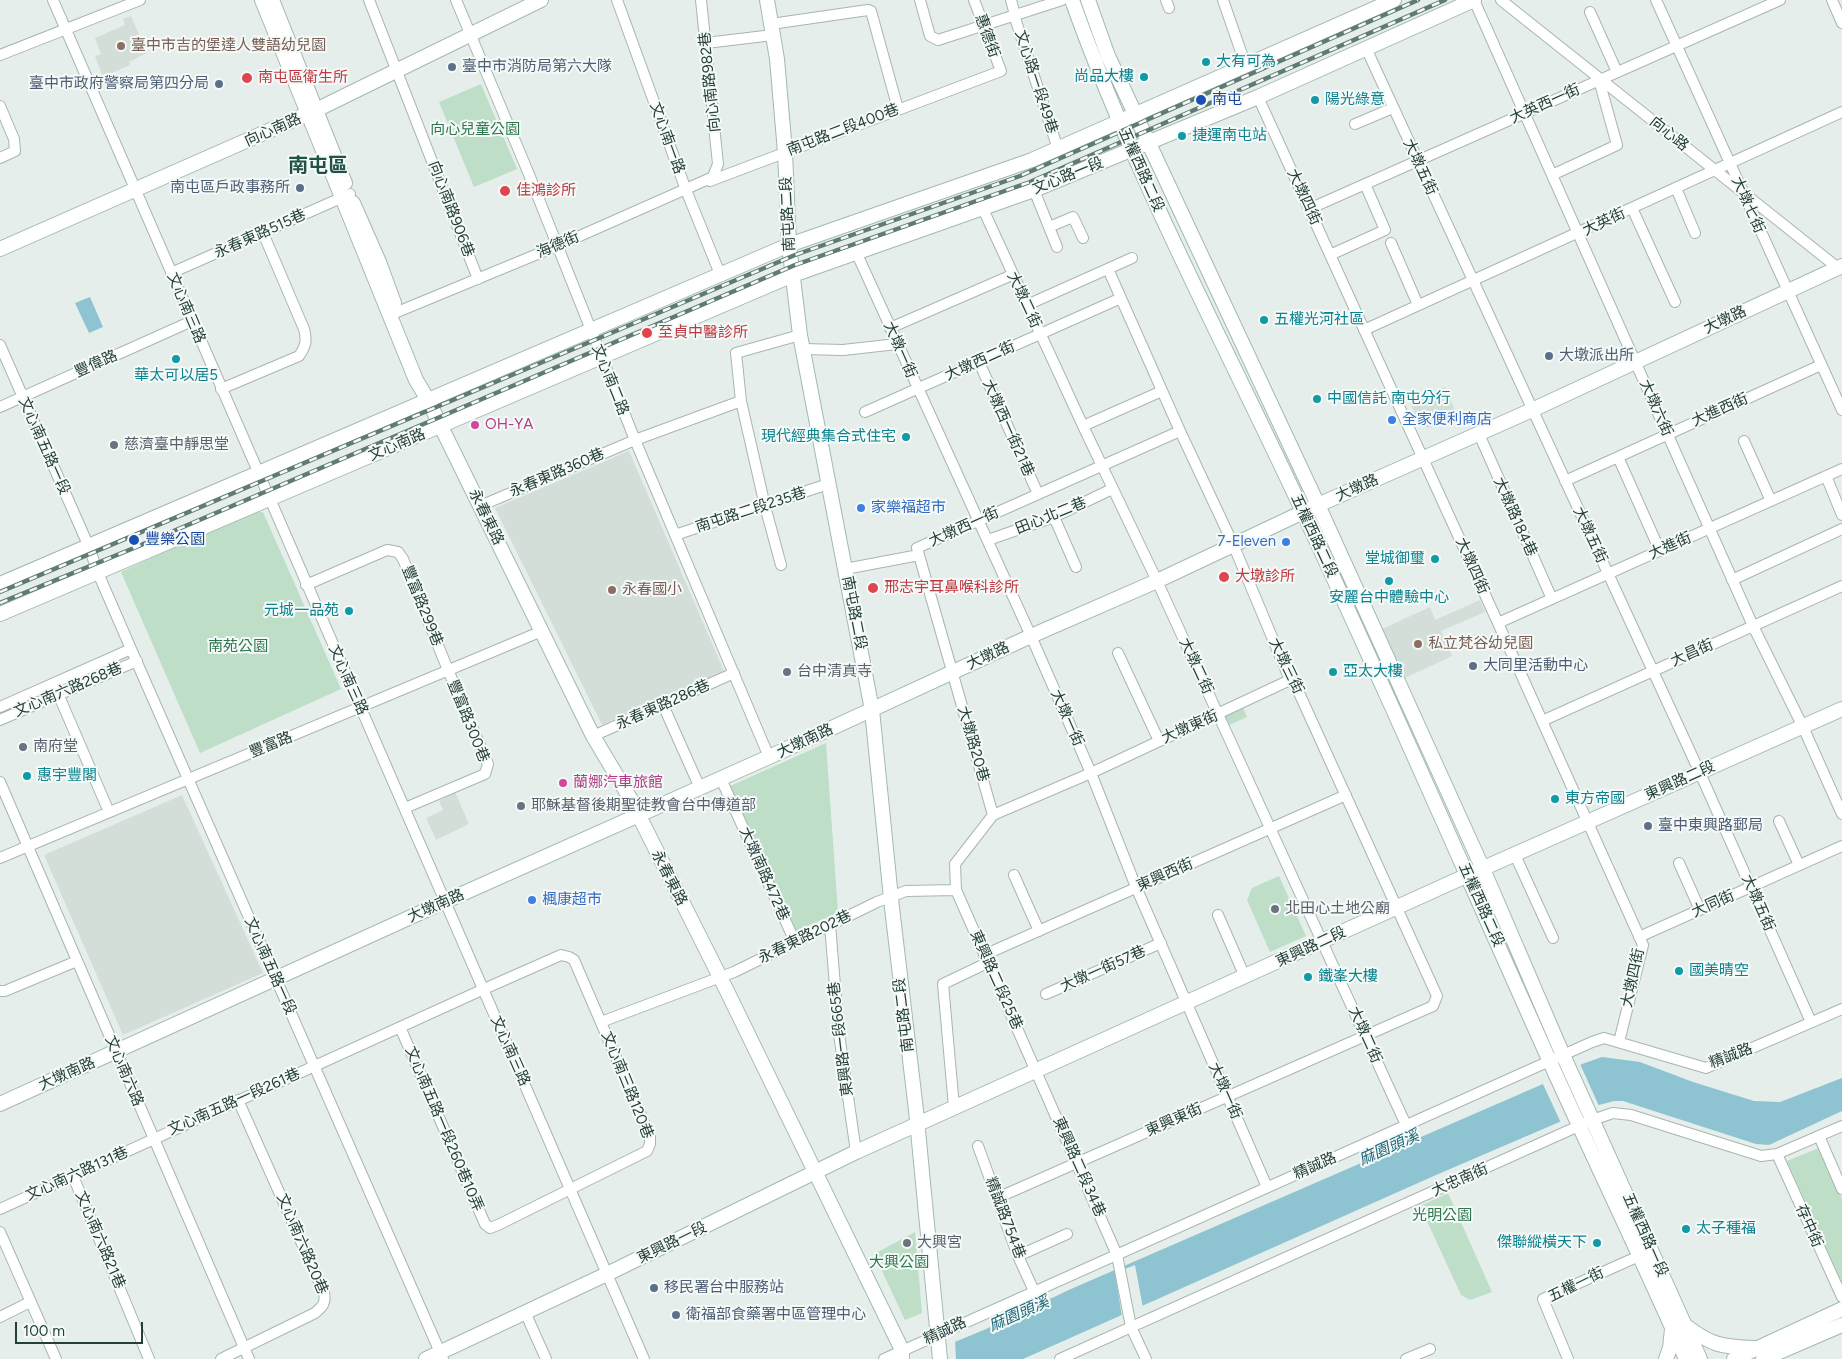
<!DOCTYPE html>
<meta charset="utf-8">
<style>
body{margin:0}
#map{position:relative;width:1842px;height:1359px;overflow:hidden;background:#e5eeea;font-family:Figtree,sans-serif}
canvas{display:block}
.scale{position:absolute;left:15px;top:1322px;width:128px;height:22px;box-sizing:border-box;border:2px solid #243f39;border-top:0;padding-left:6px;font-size:15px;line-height:18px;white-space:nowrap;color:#243f39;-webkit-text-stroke:4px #f5faf8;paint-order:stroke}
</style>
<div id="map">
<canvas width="1842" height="1359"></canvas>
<div class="scale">100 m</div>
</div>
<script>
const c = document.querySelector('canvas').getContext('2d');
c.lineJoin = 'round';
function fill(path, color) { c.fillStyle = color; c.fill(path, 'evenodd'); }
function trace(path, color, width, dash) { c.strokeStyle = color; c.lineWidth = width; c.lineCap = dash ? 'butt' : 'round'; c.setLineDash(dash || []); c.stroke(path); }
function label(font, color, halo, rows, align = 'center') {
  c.font = font + ' Figtree,"Noto Sans TC",sans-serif'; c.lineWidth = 4; c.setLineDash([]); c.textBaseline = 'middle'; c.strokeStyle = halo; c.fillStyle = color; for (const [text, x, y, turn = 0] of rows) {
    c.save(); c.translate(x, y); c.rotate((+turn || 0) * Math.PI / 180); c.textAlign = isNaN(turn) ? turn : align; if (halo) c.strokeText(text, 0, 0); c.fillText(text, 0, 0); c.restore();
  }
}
fill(new Path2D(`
 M131,16L147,53L129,62L130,65L103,77L95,56L101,54L95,38L125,25L123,19Z
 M1445,387L1457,415L1428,428L1420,424L1410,403Z
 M629,451L724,671L602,725L495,508Z
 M1480,600L1485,612L1441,631L1452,656L1405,678L1382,629L1430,607L1435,620Z
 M455,792L469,824L436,840L426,818L443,810L439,801Z
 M182,795L263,973L123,1035L44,855Z`), '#d3ded9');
fill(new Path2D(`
 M481,84L517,169L474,187L439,102Z
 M251,512H263L341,689L200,753L121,572Z
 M1242,705L1247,717L1225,727L1219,715Z
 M826,743L838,913L793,932L728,787Z
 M1279,876L1306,936L1270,952L1247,900L1252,888Z
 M1819,1148L1842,1199V1283L1787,1161Z
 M1448,1193L1492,1292L1470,1300L1461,1295L1420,1206Z
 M915,1232L922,1313L905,1320L874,1254Z`), '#bedec8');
fill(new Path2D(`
 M90,297L103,327L89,333L75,303Z
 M1602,1057L1640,1062L1693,1082L1754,1101L1780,1102L1842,1078V1111L1769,1145L1756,1144L1623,1101H1614L1599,1105L1436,1175L1023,1359H914L986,1329L1071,1289L1543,1084L1582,1064Z`), '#8ec4d1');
fill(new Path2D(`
 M1580,1064L1599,1106L1561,1123L1542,1082Z
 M1135,1265L1143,1308L1122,1317L1115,1273Z
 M955,1339L956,1359H911L913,1357Z`), '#e5eeea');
const street = new Path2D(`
 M53,0L644,1359
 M369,0L478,279
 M456,0L528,172L635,440L769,757
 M617,0L686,190L720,274
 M920,0L930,36L938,40L1062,0
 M1011,0L1015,15
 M1166,0L1169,8
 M1223,0L1246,66
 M1474,0L1753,626L1803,727L1842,814
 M1501,0L1838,268
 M1656,0L1842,410
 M1832,0L1842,23
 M1590,12L1617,72
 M1014,15L1058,149
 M771,24L868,10L871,11L898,109
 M706,43L773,35
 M1366,48L1700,773L1811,1022
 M0,55L140,0
 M1258,97L1498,623L1643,945L1619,1042
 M0,106L14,139L15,151L0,158
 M1355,124L1393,108
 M1552,175L1617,145L1599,80
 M710,181L1001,71L974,0
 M1676,188L1695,233
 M1034,190L1057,247
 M1632,208L1675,302
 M983,209L1083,426L1157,581L1406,1125
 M1309,209L1780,0
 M1049,227L1073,217L1083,238
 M1391,243L1418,305
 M857,254L1031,636L1091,773L1136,887L1267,1187
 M1330,255L1385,230L1365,184
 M171,273L350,194
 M1027,305L1132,258
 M390,315L557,246L713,177L718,164L701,0
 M890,328L1012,275
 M1364,330L1842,112
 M0,345L89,547L98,573L131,649L443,1359
 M803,349L843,350L897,344
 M979,362L1038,494
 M221,389L299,356C306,346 307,340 304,329L263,233
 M0,407L192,321
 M865,412L1121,298
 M1083,426L1162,391
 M1479,434L1552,599
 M1744,441L1771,501
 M1618,457L1660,551
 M1826,476L1842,515
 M1565,481L1821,365
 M480,506L635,440L741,401
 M1054,517L1076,567
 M675,535L828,484
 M988,540L1054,517L1112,489
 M781,565L765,506L741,401L736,353L800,335
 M845,569L919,555
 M1732,580L1842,529
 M306,585L387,550L398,552L403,559L448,670L488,764L485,774L405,808
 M1498,623L1842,469
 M1118,653L1159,741
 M56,689L109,812
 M663,705L700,788
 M0,707L131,649
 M0,720L137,661
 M1542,721L1842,586
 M593,736L734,673
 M721,779L795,942
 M0,782L249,1359
 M993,815L917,548L1180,431
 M1779,821L1799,865
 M1515,855L1553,938
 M0,858L542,631
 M1679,863L1700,910
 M1014,875L1039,931
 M956,890L1117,1255L1131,1327L1146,1359
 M1218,915L1245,977
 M830,925L839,1034L856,1152
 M1639,937L1842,846
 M984,955L1346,795
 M0,991H5L77,961
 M1046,994L1161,943
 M601,1022L734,972L877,902L906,891L956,890L955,864L993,815L1091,773L1290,680
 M954,1107L943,984L987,963
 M1819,1136L1842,1189
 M978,1146L1018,1256L1034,1291
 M1777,1154L1842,1297
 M73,1176L149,1359
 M997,1198L1433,1006L1437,996L1295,684L1290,680L1233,544L1180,431L1108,269
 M0,1209L484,989L561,955L569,957L574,960L650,1136V1144L647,1151L498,1225L490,1228L485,1224L400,1027
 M0,1232L56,1359
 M1018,1256L1067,1234
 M525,1312L546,1359
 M0,1317L30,1302
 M221,1359L315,1313C323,1306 326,1303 324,1293L238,1100
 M884,1359L1592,1042L1604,1038L1706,1068L1842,1009
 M1060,1359L1592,1120L1613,1113L1631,1115L1761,1156L1777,1154L1842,1126
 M1406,1359L1430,1349
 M1568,1359L1543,1299L1639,1256`);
const secondary = new Path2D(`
 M262,0L416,380L428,400L593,736L630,798L725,987L902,1350V1359
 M272,0L345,183
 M767,0L777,59L785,152L789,245L800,335L872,710L892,908L916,1110L940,1359
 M1072,0C1135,177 1224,342 1303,512C1390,698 1471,886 1555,1073C1598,1168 1644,1263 1686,1359
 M1088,0L1108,56L1318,505L1483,869L1559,1046L1700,1359
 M316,110L541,0
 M353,203L379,262L394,303
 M0,249L307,114
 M0,584L789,245L1032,160L1394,0
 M0,614L793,275L1034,190L1258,97L1474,0
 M0,1104L446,901L769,757L1031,636L1157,581L1318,505L1532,410L1842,266
 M1686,1326C1711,1345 1722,1347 1754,1348
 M426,1359L607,1274L856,1152L1468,875L1842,709
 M1666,1359L1670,1348L1672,1329
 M1734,1359L1842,1309
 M1763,1359L1842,1325`);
trace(street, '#a7b6b1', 12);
trace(secondary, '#a3b9b2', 16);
trace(street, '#fff', 10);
trace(secondary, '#fff', 14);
const rail = new Path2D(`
 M0,592L795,255L1020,176L1418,0
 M0,603L134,548L795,265L1030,182L1445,0`);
trace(rail, '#5f7b74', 4.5);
trace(rail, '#f5faf8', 2.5, [8]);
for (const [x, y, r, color] of [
 [121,46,5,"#8d6e63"],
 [1206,62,5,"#0f9aa8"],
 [452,67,5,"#5c6f8a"],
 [1144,77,5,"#0f9aa8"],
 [247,78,6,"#e0444e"],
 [219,84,5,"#5c6f8a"],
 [1201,100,6,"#1a4fb4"],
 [1315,100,5,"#0f9aa8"],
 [1182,136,5,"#0f9aa8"],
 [300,188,5,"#5c6f8a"],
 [505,191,6,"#e0444e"],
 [1264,320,5,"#0f9aa8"],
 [647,333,6,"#e0444e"],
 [1549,356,5,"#5c6f8a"],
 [176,359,5,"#0f9aa8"],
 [1317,399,5,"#0f9aa8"],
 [1392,420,5,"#3f7fe0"],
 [475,425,5,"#d1479c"],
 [906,437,5,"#0f9aa8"],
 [114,445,5,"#6b7280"],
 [861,508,5,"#3f7fe0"],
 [134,540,6,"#1a4fb4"],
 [1286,542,5,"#3f7fe0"],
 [1435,559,5,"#0f9aa8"],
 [1224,577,6,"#e0444e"],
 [1389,581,5,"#0f9aa8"],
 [873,588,6,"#e0444e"],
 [612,590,5,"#8d6e63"],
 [349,611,5,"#0f9aa8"],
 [1418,644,5,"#8d6e63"],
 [1473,666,5,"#5c6f8a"],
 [787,672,5,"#6b7280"],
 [1333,672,5,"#0f9aa8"],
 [23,747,5,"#6b7280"],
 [27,776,5,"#0f9aa8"],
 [563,783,5,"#d1479c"],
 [1555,799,5,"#0f9aa8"],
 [521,806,5,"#6b7280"],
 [1648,826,5,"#5c6f8a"],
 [532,900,5,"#3f7fe0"],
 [1275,909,5,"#6b7280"],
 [1679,971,5,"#0f9aa8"],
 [1308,977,5,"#0f9aa8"],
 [1686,1229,5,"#0f9aa8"],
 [907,1243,5,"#6b7280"],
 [1597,1243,5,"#0f9aa8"],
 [654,1288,5,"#5c6f8a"],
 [676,1315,5,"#5c6f8a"]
]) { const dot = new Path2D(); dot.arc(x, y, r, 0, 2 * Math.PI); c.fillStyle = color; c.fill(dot); trace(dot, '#f5faf8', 2); }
label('15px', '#243f39', '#f5faf8', [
 ["惠德街",987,36,70],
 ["向心南路982巷",710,82,-96],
 ["文心路一段49巷",1036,82,72],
 ["大英西一街",1545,104,-24],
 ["向心南路",273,130,-24],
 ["南屯路二段400巷",843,130,-21],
 ["向心路",1669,134,39],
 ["文心南一路",667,138,70],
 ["大墩五街",1420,167,65],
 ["五權西路二段",1141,170,66],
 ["文心路一段",1068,176,-22],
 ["大墩四街",1304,197,65],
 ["大墩七街",1748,205,66],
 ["向心南路906巷",451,209,69],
 ["南屯路二段",788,214,-93],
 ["大英街",1604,222,-25],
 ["永春東路515巷",260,234,-24],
 ["海德街",558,245,-23],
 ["大墩二街",1024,300,65],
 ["文心南三路",186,308,67],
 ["大墩路",1725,320,-25],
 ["大墩一街",900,350,66],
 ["大墩西二街",980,361,-24],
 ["豐偉路",96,364,-24],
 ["文心南二路",610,380,68],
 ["大墩六街",1656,408,66],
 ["大進西街",1720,410,-24],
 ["大墩西一街21巷",1008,428,66],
 ["文心南路",397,445,-23],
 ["文心南五路一段",44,446,66],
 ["永春東路360巷",557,473,-23],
 ["大墩路",1357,488,-24],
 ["南屯路二段235巷",751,510,-18],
 ["田心北二巷",1051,516,-22],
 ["永春東路",486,517,64],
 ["大墩路184巷",1515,517,66],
 ["大墩西一街",964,527,-24],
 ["大墩五街",1590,535,65],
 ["五權西路二段",1314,536,65],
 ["大進街",1670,546,-24],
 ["大墩四街",1472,566,66],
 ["豐富路299巷",422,606,68],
 ["南屯路二段",854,613,79],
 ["大昌街",1692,653,-24],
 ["大墩路",988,656,-25],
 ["大墩二街",1196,666,65],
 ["大墩三街",1286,666,64],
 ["文心南三路",348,680,66],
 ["文心南六路268巷",68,690,-23],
 ["永春東路286巷",663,705,-24],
 ["大墩一街",1067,718,66],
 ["豐富路300巷",468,721,68],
 ["大墩東街",1190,727,-24],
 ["大墩南路",805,741,-25],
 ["大墩路20巷",973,744,74],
 ["豐富路",271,745,-22],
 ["東興路二段",1680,781,-24],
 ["大墩南路472巷",764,874,66],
 ["東興西街",1165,875,-24],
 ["永春東路",669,878,63],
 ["大墩五街",1758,903,66],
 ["大同街",1713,904,-24],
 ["五權西路二段",1481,905,66],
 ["大墩南路",436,906,-24],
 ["永春東路202巷",805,937,-26],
 ["東興路二段",1311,947,-25],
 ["文心南五路一段",270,966,66],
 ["大墩一街57巷",1103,969,-24],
 ["大墩四街",1633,978,-78],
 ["東興路二段25巷",996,980,66],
 ["南屯路二段",904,1015,-97],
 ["大墩二街",1365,1035,66],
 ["東興路一段665巷",841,1039,-97],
 ["文心南三路",510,1051,66],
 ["精誠路",1731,1056,-21],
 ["文心南六路",124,1071,67],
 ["大墩南路",67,1074,-24],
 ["文心南三路120巷",627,1085,68],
 ["大墩一街",1225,1091,66],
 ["文心南五路一段261巷",234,1102,-24],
 ["東興東街",1174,1120,-24],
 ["文心南五路一段260巷10弄",444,1129,67],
 ["精誠路",1315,1166,-24],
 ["東興路二段34巷",1079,1167,66],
 ["文心南六路131巷",77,1174,-24],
 ["大忠南街",1460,1180,-24],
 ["精誠路754巷",1005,1218,69],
 ["存中街",1809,1226,66],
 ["五權西路一段",1645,1235,66],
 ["文心南六路21巷",100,1240,67],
 ["東興路一段",672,1243,-26],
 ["文心南六路20巷",302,1244,67],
 ["五權一街",1576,1285,-26],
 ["精誠路",945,1331,-25]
]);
label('15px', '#785e54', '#f5faf8', [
 ["臺中市吉的堡達人雙語幼兒園",131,46],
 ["永春國小",622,590],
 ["私立梵谷幼兒園",1428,644]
], 'left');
label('15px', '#0d838f', '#f5faf8', [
 ["大有可為",1216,62],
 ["尚品大樓",1134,77,"right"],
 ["陽光綠意",1325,100],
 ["捷運南屯站",1192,136],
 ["五權光河社區",1274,320],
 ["華太可以居5",176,376,"center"],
 ["中國信託 南屯分行",1327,399],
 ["現代經典集合式住宅",896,437,"right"],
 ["堂城御璽",1425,559,"right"],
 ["安麗台中體驗中心",1389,598,"center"],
 ["元城一品苑",339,611,"right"],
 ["亞太大樓",1343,672],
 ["惠宇豐閣",37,776],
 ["東方帝國",1565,799],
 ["國美晴空",1689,971],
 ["鐵峯大樓",1318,977],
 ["太子種福",1696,1229],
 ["傑聯縱橫天下",1587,1243,"right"]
], 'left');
label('15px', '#4e5e75', '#f5faf8', [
 ["臺中市消防局第六大隊",462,67],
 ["臺中市政府警察局第四分局",209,84,"right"],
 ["南屯區戶政事務所",290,188,"right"],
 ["大墩派出所",1559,356],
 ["大同里活動中心",1483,666],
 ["臺中東興路郵局",1658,826],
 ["移民署台中服務站",664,1288],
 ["衛福部食藥署中區管理中心",686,1315]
], 'left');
label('15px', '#be3a42', '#f5faf8', [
 ["南屯區衛生所",258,78],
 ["佳鴻診所",516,191],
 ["至貞中醫診所",658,333],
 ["大墩診所",1235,577],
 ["邢志宇耳鼻喉科診所",884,588]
], 'left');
label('15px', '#164399', '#f5faf8', [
 ["南屯",1212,100],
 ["豐樂公園",145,540]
], 'left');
label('15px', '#2e764d', '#f5faf8', [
 ["向心兒童公園",475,130],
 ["南苑公園",238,647],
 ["光明公園",1442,1216],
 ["大興公園",899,1263]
]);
label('15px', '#366cbe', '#f5faf8', [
 ["全家便利商店",1402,420],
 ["家樂福超市",871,508],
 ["7-Eleven",1276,542,"right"],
 ["楓康超市",542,900]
], 'left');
label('15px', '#b23c85', '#f5faf8', [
 ["OH-YA",485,425],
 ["蘭娜汽車旅館",573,783]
], 'left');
label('15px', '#5b616d', '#f5faf8', [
 ["慈濟臺中靜思堂",124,445],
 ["台中清真寺",797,672],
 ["南府堂",33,747],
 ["耶穌基督後期聖徒教會台中傳道部",531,806],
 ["北田心土地公廟",1285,909],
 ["大興宮",917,1243]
], 'left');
label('italic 16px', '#1e687b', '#f5faf8', [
 ["麻園頭溪",1389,1148,-24],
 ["麻園頭溪",1019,1314,-24]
]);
label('bold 20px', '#205248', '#f5faf8', [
 ["南屯區",318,166]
]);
</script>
